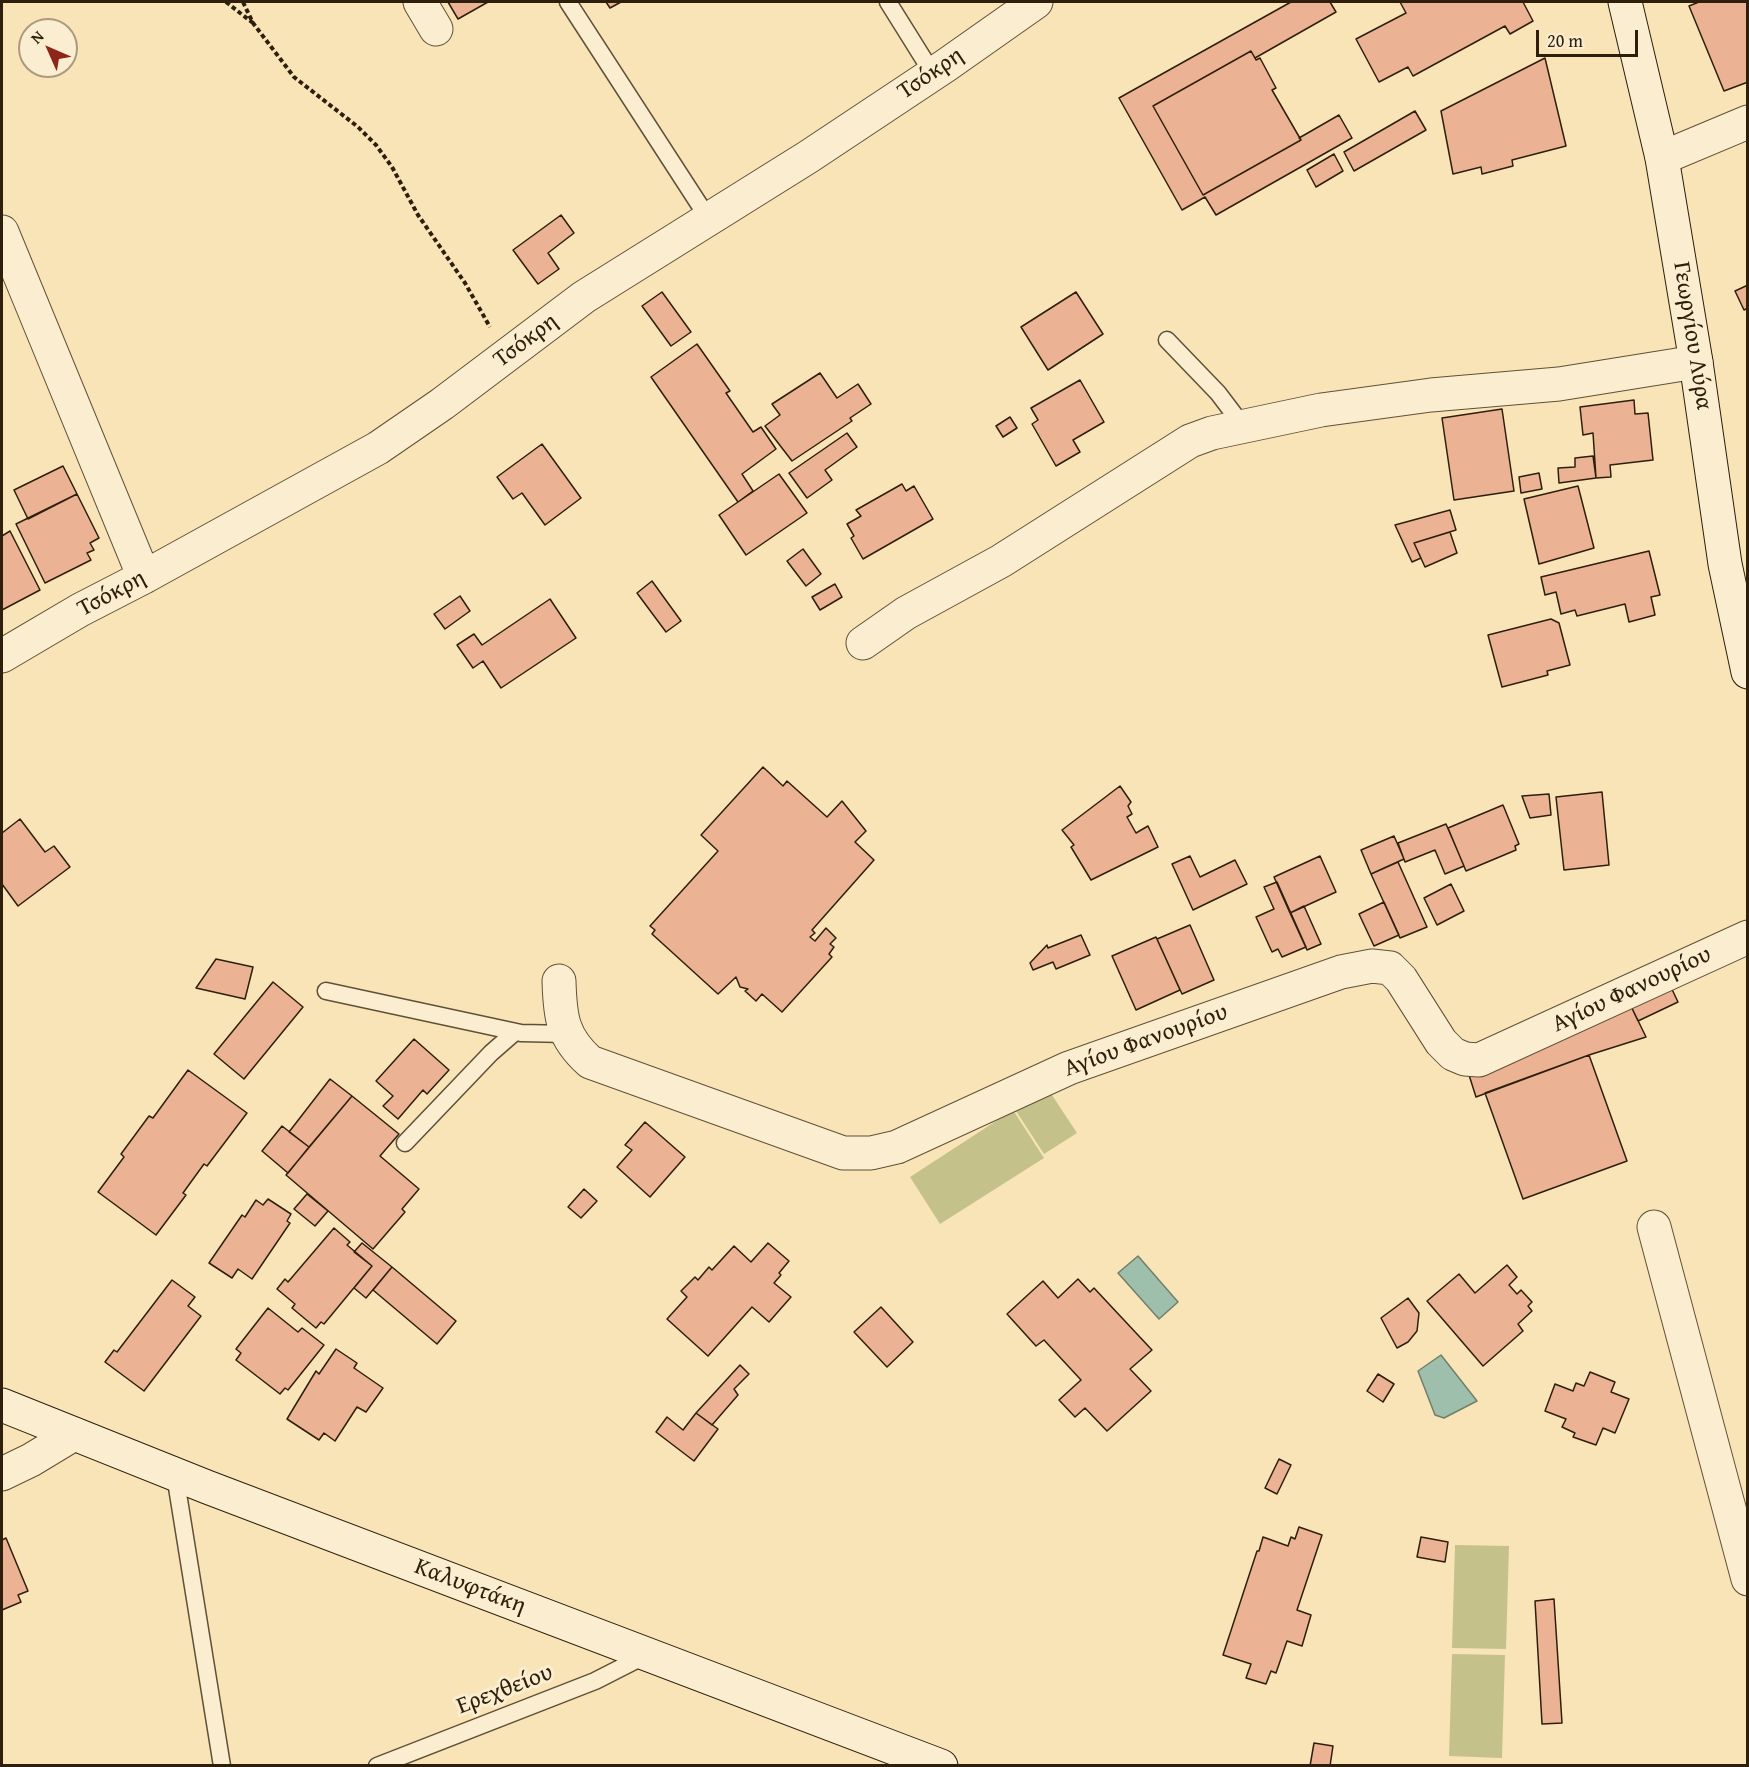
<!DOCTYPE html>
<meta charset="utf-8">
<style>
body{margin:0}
#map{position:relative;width:1749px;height:1767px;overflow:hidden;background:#f9e4b7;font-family:"Gentium Book Plus",serif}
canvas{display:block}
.frame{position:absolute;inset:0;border:3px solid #2d1f0c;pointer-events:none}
.north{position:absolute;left:18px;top:18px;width:60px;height:60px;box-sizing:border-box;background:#fbedd0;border:2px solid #a99b82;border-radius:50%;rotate:315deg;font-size:16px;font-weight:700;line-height:24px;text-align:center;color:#2d1f0c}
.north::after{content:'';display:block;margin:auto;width:21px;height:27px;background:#8f2418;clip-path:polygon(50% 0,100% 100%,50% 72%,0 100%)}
.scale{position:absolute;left:1536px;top:30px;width:102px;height:27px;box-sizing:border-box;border:3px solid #2d1f0c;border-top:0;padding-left:8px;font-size:18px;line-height:21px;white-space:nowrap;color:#2d1f0c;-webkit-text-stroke:4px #fbedd0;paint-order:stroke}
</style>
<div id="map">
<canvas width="1749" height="1767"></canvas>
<div class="frame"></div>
<div class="north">N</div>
<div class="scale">20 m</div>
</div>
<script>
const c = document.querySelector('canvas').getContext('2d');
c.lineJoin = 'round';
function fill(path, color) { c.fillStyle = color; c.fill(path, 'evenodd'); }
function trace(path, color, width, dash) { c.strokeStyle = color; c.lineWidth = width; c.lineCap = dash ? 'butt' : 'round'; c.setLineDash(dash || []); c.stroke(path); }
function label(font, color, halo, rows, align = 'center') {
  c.font = font + ' "Gentium Book Plus",serif'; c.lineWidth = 6; c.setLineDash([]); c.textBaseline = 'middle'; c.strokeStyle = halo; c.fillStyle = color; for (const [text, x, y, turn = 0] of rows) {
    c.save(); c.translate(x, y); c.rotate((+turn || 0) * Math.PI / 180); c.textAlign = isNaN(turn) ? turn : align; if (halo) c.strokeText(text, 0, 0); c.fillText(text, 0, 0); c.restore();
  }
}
fill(new Path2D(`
 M1048,1089L1077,1133L1044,1154L1016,1111Z
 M1013,1110L1044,1158L940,1224L910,1177Z
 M1455,1545L1509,1546L1506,1649L1452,1648Z
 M1452,1654L1505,1655L1502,1758L1449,1756Z`), '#c4c28a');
const water = new Path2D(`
 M1138,1256L1178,1302L1159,1319L1118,1273Z
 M1441,1355L1477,1401L1444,1418L1435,1415L1418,1371Z`);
fill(water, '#9ebfab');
trace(water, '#717f6b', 1.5);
const building = new Path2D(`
 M448,2H488L458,19Z
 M606,2H621L610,8Z
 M1291,2H1330L1336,12L1255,58L1251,51L1153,106L1203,195L1301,140L1299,138L1339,115L1352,138L1216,215L1205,197L1182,210L1119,98Z
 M1400,2H1523L1533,21L1510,34L1505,26L1413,76L1408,67L1379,82L1356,39L1406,13Z
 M1699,2H1748V82L1724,91L1689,6Z
 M1251,51L1256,60L1260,58L1276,88L1272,90L1301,140L1203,195L1153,106Z
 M1545,58L1566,146L1512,160L1513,166L1482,174L1481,167L1453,174L1441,111Z
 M1415,111L1426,130L1354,171L1344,152Z
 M1334,154L1343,171L1316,187L1307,170Z
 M561,215L574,233L548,253L559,269L538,284L513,250Z
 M1748,285V308L1744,310L1735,291Z
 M662,292L691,332L671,346L642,306Z
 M1076,292L1103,334L1048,370L1021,327Z
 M697,344L730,391L726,393L753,432L761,427L776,449L742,474L753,491L738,502L651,377Z
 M820,373L837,398L858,384L871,404L850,418L852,421L792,461L765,426L780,415L772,404Z
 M1080,380L1104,422L1073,440L1080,452L1056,466L1032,424L1038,420L1031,408Z
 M1634,400L1635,414L1648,413L1653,460L1610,465L1611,477L1596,478L1593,433L1583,435L1580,407Z
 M1502,409L1514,491L1454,500L1442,418Z
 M1010,417L1017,428L1003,437L996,426Z
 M847,433L857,447L825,470L832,480L807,498L789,473Z
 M542,444L581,498L545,525L522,493L513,499L497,477Z
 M1593,456L1596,478L1559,483L1558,468L1575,467V458Z
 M63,466L77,494L28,519L14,490Z
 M1539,473L1542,489L1521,493L1519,477Z
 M779,474L807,513L746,555L719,515Z
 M902,484L906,491L914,486L933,519L863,559L851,538L854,536L847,524L861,516L856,510Z
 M1578,486L1594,548L1539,564L1524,499Z
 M77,494L99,538L90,543L94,550L87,553L91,560L45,583L16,524Z
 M1450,510L1456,530L1414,543L1421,558L1412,562L1395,525Z
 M10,531L40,590L2,610V536Z
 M1450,532L1457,553L1425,567L1414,543Z
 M803,549L821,574L806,586L787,561Z
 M1649,551L1660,595L1651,597L1655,615L1629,622L1625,604L1577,616L1575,610L1561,614L1556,592L1545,595L1541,577Z
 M652,581L681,621L666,632L637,593Z
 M835,584L842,597L820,610L812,597Z
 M460,596L470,611L445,629L434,614Z
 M550,599L576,638L501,688L483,661L473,668L457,645L474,634L482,645Z
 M1551,619L1559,623L1570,665L1547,671L1548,675L1502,687L1488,635Z
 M763,767L783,786L787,781L827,817L842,801L866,831L855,842L874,860L812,930L815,933L810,937L815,941L826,928L836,938L830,944L834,947L829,954L832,957L782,1012L762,994L756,1001L745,991L748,989L740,987L736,977L718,994L652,934L655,930L650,926L718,851L701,835Z
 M1120,786L1131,802L1128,806L1132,814L1127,817L1136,833L1148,826L1158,847L1091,880L1071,847L1074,845L1062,830Z
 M1602,792L1609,865L1564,870L1556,797Z
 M1549,794L1551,815L1530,818L1522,796Z
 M1503,805L1519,844L1515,846L1516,850L1466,871L1448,828Z
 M20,819L45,852L54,846L70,867L18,906L2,884V833Z
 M1446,824L1464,866L1445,874L1435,850L1405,862L1398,843Z
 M1394,836L1404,859L1371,874L1361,850Z
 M1190,856L1200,877L1235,860L1247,884L1193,910L1172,864Z
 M1320,856L1336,892L1290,913L1274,877Z
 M1398,862L1427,927L1400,938L1371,874Z
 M1277,882L1306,947L1282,957L1278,949L1272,952L1256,917L1274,909L1264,887Z
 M1451,884L1464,911L1437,925L1424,898Z
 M1384,902L1399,935L1374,946L1359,914Z
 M1304,906L1321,944L1307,950L1290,913Z
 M1190,925L1214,980L1182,994L1157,939Z
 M1081,935L1090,955L1056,969L1053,962L1033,970L1030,963L1047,945L1048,948Z
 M1156,937L1180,990L1136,1010L1112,956Z
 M216,959L253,967L245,999L196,988Z
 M273,982L303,1007L244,1079L214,1054Z
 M1669,983L1678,1002L1638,1021L1629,1002Z
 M1629,1002L1646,1037L1589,1055L1476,1097L1469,1075Z
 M414,1039L449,1070L427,1094L423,1090L398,1119L383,1106L393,1096L376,1081Z
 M1589,1055L1627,1161L1523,1199L1485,1093Z
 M188,1070L247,1113L207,1166L204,1164L183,1193L186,1195L156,1235L98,1192L124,1157L121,1154L149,1116L153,1118Z
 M330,1079L352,1096L309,1147L289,1132Z
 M352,1096L399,1134L380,1156L419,1189L402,1209L405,1212L373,1249L286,1175Z
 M645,1122L685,1157L650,1197L617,1167L632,1150L625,1145Z
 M282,1126L309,1147L288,1173L262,1151Z
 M584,1189L597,1201L581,1218L568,1207Z
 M307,1194L328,1211L315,1226L294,1209Z
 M268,1199L291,1214L287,1221L290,1223L252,1279L238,1269L232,1278L209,1263L242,1215L245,1217L256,1200L263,1205Z
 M334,1228L350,1242L347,1245L372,1266L324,1324L321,1322L316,1328L292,1308L295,1304L277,1289L285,1279L288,1282Z
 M362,1243L392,1267L366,1298L354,1288L372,1266L354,1252Z
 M768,1243L789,1261L779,1273L781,1275L774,1283L791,1297L769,1322L752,1307L708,1356L667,1319L687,1297L681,1291L695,1277L698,1280L709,1267L712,1270L734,1246L751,1262Z
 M1507,1265L1517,1277L1509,1285L1517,1294L1521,1290L1532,1302L1528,1306L1532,1311L1518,1324L1523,1331L1483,1366L1427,1301L1459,1274L1475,1293Z
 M392,1267L456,1321L437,1344L373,1290Z
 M1078,1279L1090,1292L1094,1288L1152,1350L1130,1369L1151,1391L1107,1431L1085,1408L1075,1417L1059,1400L1081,1380L1044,1340L1036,1346L1007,1314L1043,1281L1058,1298Z
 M172,1280L195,1297L188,1306L201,1316L144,1391L105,1362L114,1350L117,1352Z
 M1408,1298L1419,1313L1417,1331L1408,1342L1397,1348L1381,1318Z
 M881,1307L913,1342L887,1367L854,1332Z
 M268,1308L298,1332L302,1328L324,1345L288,1390L285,1388L280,1394L236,1360L241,1353L236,1349Z
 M336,1349L357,1363L354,1368L383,1388L366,1412L357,1407L335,1441L324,1433L319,1440L287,1419L316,1371L319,1374Z
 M740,1365L749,1374L734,1389L738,1395L712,1425L696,1413Z
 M1590,1372L1615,1382L1611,1392L1629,1399L1615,1433L1603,1428L1596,1445L1573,1437L1575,1433L1562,1427L1566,1419L1545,1411L1555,1384L1573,1391L1576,1383L1584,1386Z
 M1378,1374L1394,1384L1383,1402L1367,1391Z
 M696,1413L718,1429L694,1461L656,1432L667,1417L683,1430Z
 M1279,1459L1291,1465L1277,1494L1265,1488Z
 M1299,1527L1322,1535L1297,1610L1311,1615L1302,1646L1287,1641L1276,1673L1271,1671L1266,1684L1246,1678L1251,1664L1223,1655L1257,1551H1259L1263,1537L1288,1546L1291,1537L1295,1539Z
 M1421,1537L1448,1542L1445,1562L1417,1557Z
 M6,1538L28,1591L18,1595L21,1602L2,1610V1540Z
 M1554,1599L1562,1723L1542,1724L1535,1601Z
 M1314,1743L1333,1746L1330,1766H1310Z`);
fill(building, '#ecb294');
trace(building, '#2d1f0c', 1.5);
const service = new Path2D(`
 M568,2L708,218
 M888,2L933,74
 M1167,340L1218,393L1243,426
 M326,991L521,1033L567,1034
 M405,1143L491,1053L515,1032
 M175,1475L222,1766
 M377,1766L595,1681L648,1654`);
const minor = new Path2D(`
 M420,2L436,29
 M1662,158L1748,122
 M2,232L144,577
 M863,643L906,613L1001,561L1190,441L1212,433L1321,410L1431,395L1559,384L1696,362
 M2,656L80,610L144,577L378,448L442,404L584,297L808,157L945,66L1036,2
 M559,981C560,1017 562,1037 590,1062L843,1153H871L897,1147L1069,1068L1341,972L1372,966L1390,968L1401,979L1441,1042L1453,1054L1465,1059L1479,1060L1748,937
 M1654,1227L1748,1579
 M2,1474L31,1460L74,1434`);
const secondary = new Path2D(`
 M1625,2L1662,158L1696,362L1725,564L1748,672
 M2,1405L207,1487L941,1766`);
trace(service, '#605037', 19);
trace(minor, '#605037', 35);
trace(secondary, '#2d1f0c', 35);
trace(new Path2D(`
 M226,2L253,23
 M243,2L253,23L294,77L358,127L376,145L392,167L418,215L465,283L490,327`), '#2d1f0c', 4, [4.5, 3]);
trace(service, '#fbedd0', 16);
trace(minor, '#fbedd0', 33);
trace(secondary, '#fbedd0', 33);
label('24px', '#2d1f0c', '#fbedd0', [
 ["Τσόκρη",931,74,-34],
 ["Γεωργίου Λύρα",1692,336,81],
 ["Τσόκρη",526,341,-37],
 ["Τσόκρη",112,594,-28],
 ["Αγίου Φανουρίου",1632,990,-25],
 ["Αγίου Φανουρίου",1146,1041,-20],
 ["Καλυφτάκη",470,1587,21],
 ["Ερεχθείου",505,1690,-21]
]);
</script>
